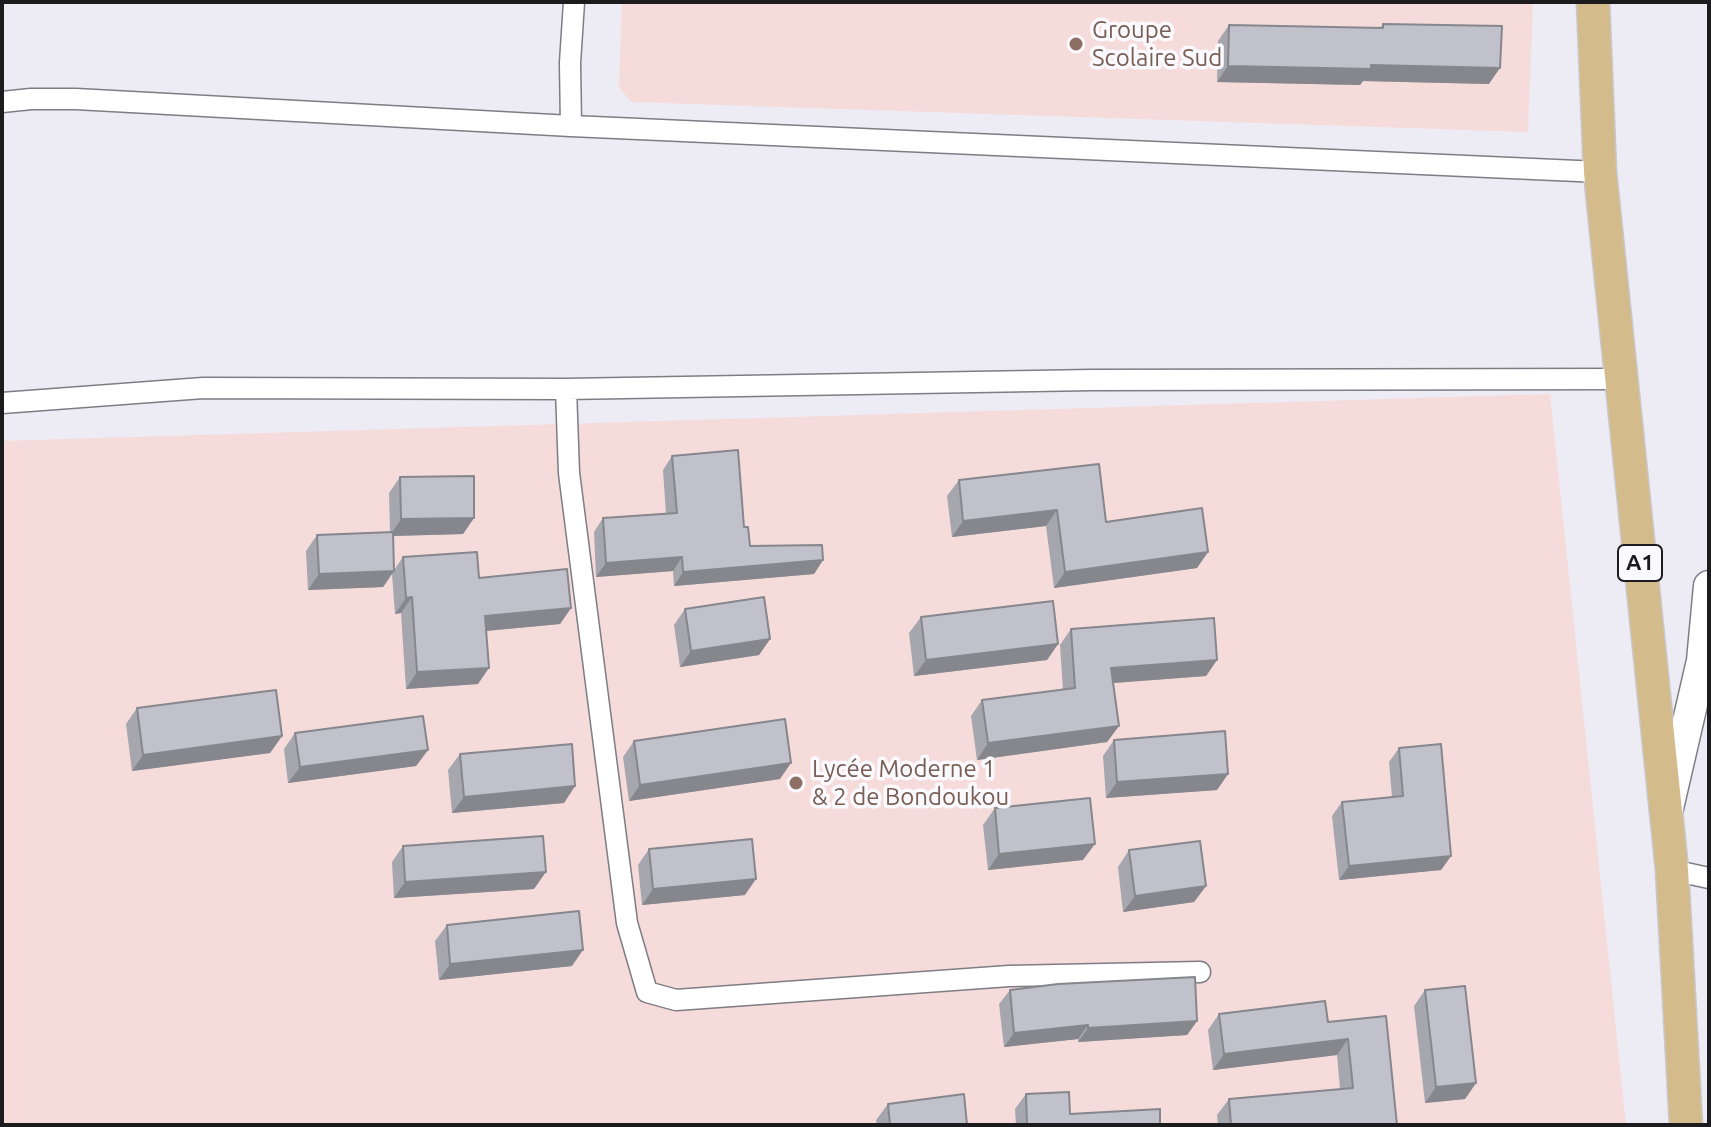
<!DOCTYPE html>
<meta charset="utf-8">
<style>
body{margin:0}
#map{position:relative;width:1711px;height:1127px;overflow:hidden;background:#edebf4;font-family:Ubuntu,sans-serif}
canvas{display:block}
.frame{position:absolute;inset:0;border:4px solid #1c1b1e;pointer-events:none}
</style>
<div id="map">
<canvas width="1711" height="1127"></canvas>
<div class="frame"></div>
</div>
<script>
const c = document.querySelector('canvas').getContext('2d');
c.lineJoin = 'round';
function fill(path, color) { c.fillStyle = color; c.fill(path, 'evenodd'); }
function trace(path, color, width, dash) { c.strokeStyle = color; c.lineWidth = width; c.lineCap = dash ? 'butt' : 'round'; c.setLineDash(dash || []); c.stroke(path); }
function label(font, color, halo, rows, align = 'center') {
  c.font = font + ' Ubuntu,sans-serif'; c.lineWidth = 7; c.setLineDash([]); c.textBaseline = 'middle'; c.strokeStyle = halo; c.fillStyle = color; for (const [text, x, y, turn = 0] of rows) {
    c.save(); c.translate(x, y); c.rotate((+turn || 0) * Math.PI / 180); c.textAlign = isNaN(turn) ? turn : align; if (halo) c.strokeText(text, 0, 0); c.fillText(text, 0, 0); c.restore();
  }
}
fill(new Path2D(`
 M622,2H1533L1528,132L631,102L619,87Z
 M1550,394L1626,1125H2V441Z`), '#f6dbdb');
const street = new Path2D(`
 M2,102L31,99H76L571,126L1600,172
 M571,126L570,63L574,2
 M566,389L569,473L627,923L647,992L676,1000L1009,976L1200,972
 M2,403L203,388L566,389L1092,380L1620,379
 M1672,870L1709,878`);
const secondary = new Path2D(`
 M1668,808L1702,661L1709,586`);
const primary = new Path2D(`
 M1593,2L1600,172L1672,870L1686,1125`);
trace(street, '#7e7c84', 23);
trace(secondary, '#7e7c84', 33);
trace(primary, '#c9c8c9', 35);
trace(street, '#fff', 20);
trace(secondary, '#fff', 30);
trace(primary, '#d4bb8b', 32);
fill(new Path2D(`
 M1383,24L1489,84L1363,81L1360,85L1217,82L1218,41L1229,25L1380,28Z
 M672,456L744,527L750,546L823,560L814,574L674,586L673,571L596,577L594,532L603,518L666,514L663,470Z
 M400,477L474,518L463,534L393,536L394,570L403,557L479,578L571,608L560,624L486,631L478,684L406,689L401,613L395,614L392,574L383,587L308,590L306,551L317,535L390,532L389,493Z
 M959,480L1106,522L1208,552L1197,568L1054,588L1046,526L952,537L947,496Z
 M685,609L770,639L759,655L680,667L674,625Z
 M921,617L1058,644L1047,660L914,676L909,633Z
 M1071,629L1217,660L1206,676L1113,683L1119,726L1107,742L977,760L971,716L982,700L1063,690L1060,645Z
 M137,708L282,736L270,753L132,771L126,724Z
 M295,733L428,750L416,766L288,783L284,749Z
 M1114,740L1228,774L1217,790L1106,798L1103,756Z
 M634,741L780,779L629,801L623,757Z
 M1399,748L1451,856L1441,870L1339,880L1332,816L1342,802L1392,797L1389,762Z
 M460,754L575,786L564,803L452,813L448,770Z
 M995,808L1083,860L988,870L983,825Z
 M403,846L534,889L394,898L392,862Z
 M649,849L745,895L642,905L638,865Z
 M1129,850L1206,886L1194,902L1123,912L1118,867Z
 M447,925L572,966L439,980L435,941Z
 M1010,990L1197,1021L1187,1035L1078,1042V1039L1004,1047L999,1004Z
 M1425,990L1476,1083L1465,1099L1425,1103L1414,1006Z
 M1219,1014L1328,1022L1386,1016L1397,1125H1218L1217,1115L1229,1099L1340,1089L1337,1055L1213,1070L1208,1030Z
 M1026,1094L1070,1114L1160,1125H1016L1015,1109Z
 M888,1104L967,1125H877L876,1120Z`), '#a5a6ae');
fill(new Path2D(`
 M1371,65L1500,68L1489,84L1363,81L1360,85L1217,82L1228,66Z
 M1057,510L1046,526L952,537L963,521Z
 M474,518L463,534L390,536L401,519Z
 M1208,552L1197,568L1054,588L1065,572Z
 M682,557L673,571L596,577L606,563Z
 M823,560L814,574L674,586L683,572Z
 M394,571L383,587L308,590L319,574Z
 M412,597L401,613L395,614L406,598Z
 M571,608L560,624L474,632L485,616Z
 M770,639L759,655L680,667L691,651Z
 M1058,644L1047,660L914,676L926,660Z
 M1217,660L1206,676L1100,684L1111,668Z
 M489,668L478,684L406,689L417,672Z
 M1119,726L1107,742L977,760L988,743Z
 M282,736L270,753L132,771L143,755Z
 M428,750L416,766L288,783L300,767Z
 M791,763L780,779L629,801L640,785Z
 M1228,774L1217,790L1106,798L1117,782Z
 M575,786L564,803L452,813L464,797Z
 M1095,844L1083,860L988,870L999,854Z
 M1451,856L1441,870L1339,880L1349,866Z
 M546,872L534,889L394,898L405,882Z
 M756,879L745,895L642,905L653,889Z
 M1206,886L1194,902L1123,912L1135,896Z
 M583,950L572,966L439,980L450,964Z
 M1197,1021L1187,1035L1078,1042L1088,1028Z
 M1088,1025L1078,1039L1004,1047L1014,1033Z
 M1348,1039L1337,1055L1213,1070L1224,1054Z
 M1476,1083L1465,1099L1425,1103L1436,1087Z`), '#86878d');
const building = new Path2D(`
 M1383,24L1502,26L1500,68L1371,65V69L1228,66L1229,25L1383,28Z
 M738,450L744,527H748L750,546L822,545L823,560L683,572L682,557L606,563L603,518L677,513L672,456Z
 M1099,464L1106,522L1202,508L1208,552L1065,572L1057,510L963,521L959,480Z
 M474,476V518L401,519L400,477Z
 M393,532L394,571L319,574L317,535Z
 M477,552L479,578L567,569L571,608L485,616L489,668L417,672L412,597L406,598L403,557Z
 M764,597L770,639L691,651L685,609Z
 M1053,601L1058,644L926,660L921,617Z
 M1214,618L1217,660L1111,668L1119,726L988,743L982,700L1075,688L1071,629Z
 M276,690L282,736L143,755L137,708Z
 M423,716L428,750L300,767L295,733Z
 M785,719L791,763L640,785L634,741Z
 M1225,731L1228,774L1117,782L1114,740Z
 M572,744L575,786L464,797L460,754Z
 M1441,744L1451,856L1349,866L1342,802L1403,796L1399,748Z
 M1090,798L1095,844L999,854L995,808Z
 M543,836L546,872L405,882L403,846Z
 M752,839L756,879L653,889L649,849Z
 M1200,841L1206,886L1135,896L1129,850Z
 M579,911L583,950L450,964L447,925Z
 M1195,977L1197,1021L1088,1028V1025L1014,1033L1010,990L1058,984Z
 M1465,986L1476,1083L1436,1087L1425,990Z
 M1325,1001L1328,1022L1386,1016L1397,1125H1231L1229,1099L1353,1088L1348,1039L1224,1054L1219,1014Z
 M1069,1092L1070,1114L1160,1109V1125H1027L1026,1094Z
 M964,1094L967,1125H890L888,1104Z`);
fill(building, '#c0c1ca');
trace(building, '#86878d', 2);
for (const [x, y, r, color] of [
 [1076,44,8,"#8d6e63"],
 [796,783,8,"#8d6e63"]
]) { const dot = new Path2D(); dot.arc(x, y, r, 0, 2 * Math.PI); c.fillStyle = color; c.fill(dot); trace(dot, '#faf9fe', 3); }
for (const [x, y, w] of [
 [1640,563,44]
]) { const box = new Path2D(); box.roundRect(x - w / 2, y - 18, w, 36, 6); c.fillStyle = '#faf9fe'; c.fill(box); trace(box, '#1c1b1e', 2); }
label('bold 22px', '#1c1b1e', null, [
 ["A1",1640,563]
]);
label('24px', '#785e54', '#faf9fe', [
 ["Groupe",1092,30],
 ["Scolaire Sud",1092,58],
 ["Lycée Moderne 1",812,769],
 ["& 2 de Bondoukou",812,797]
], 'left');
</script>
